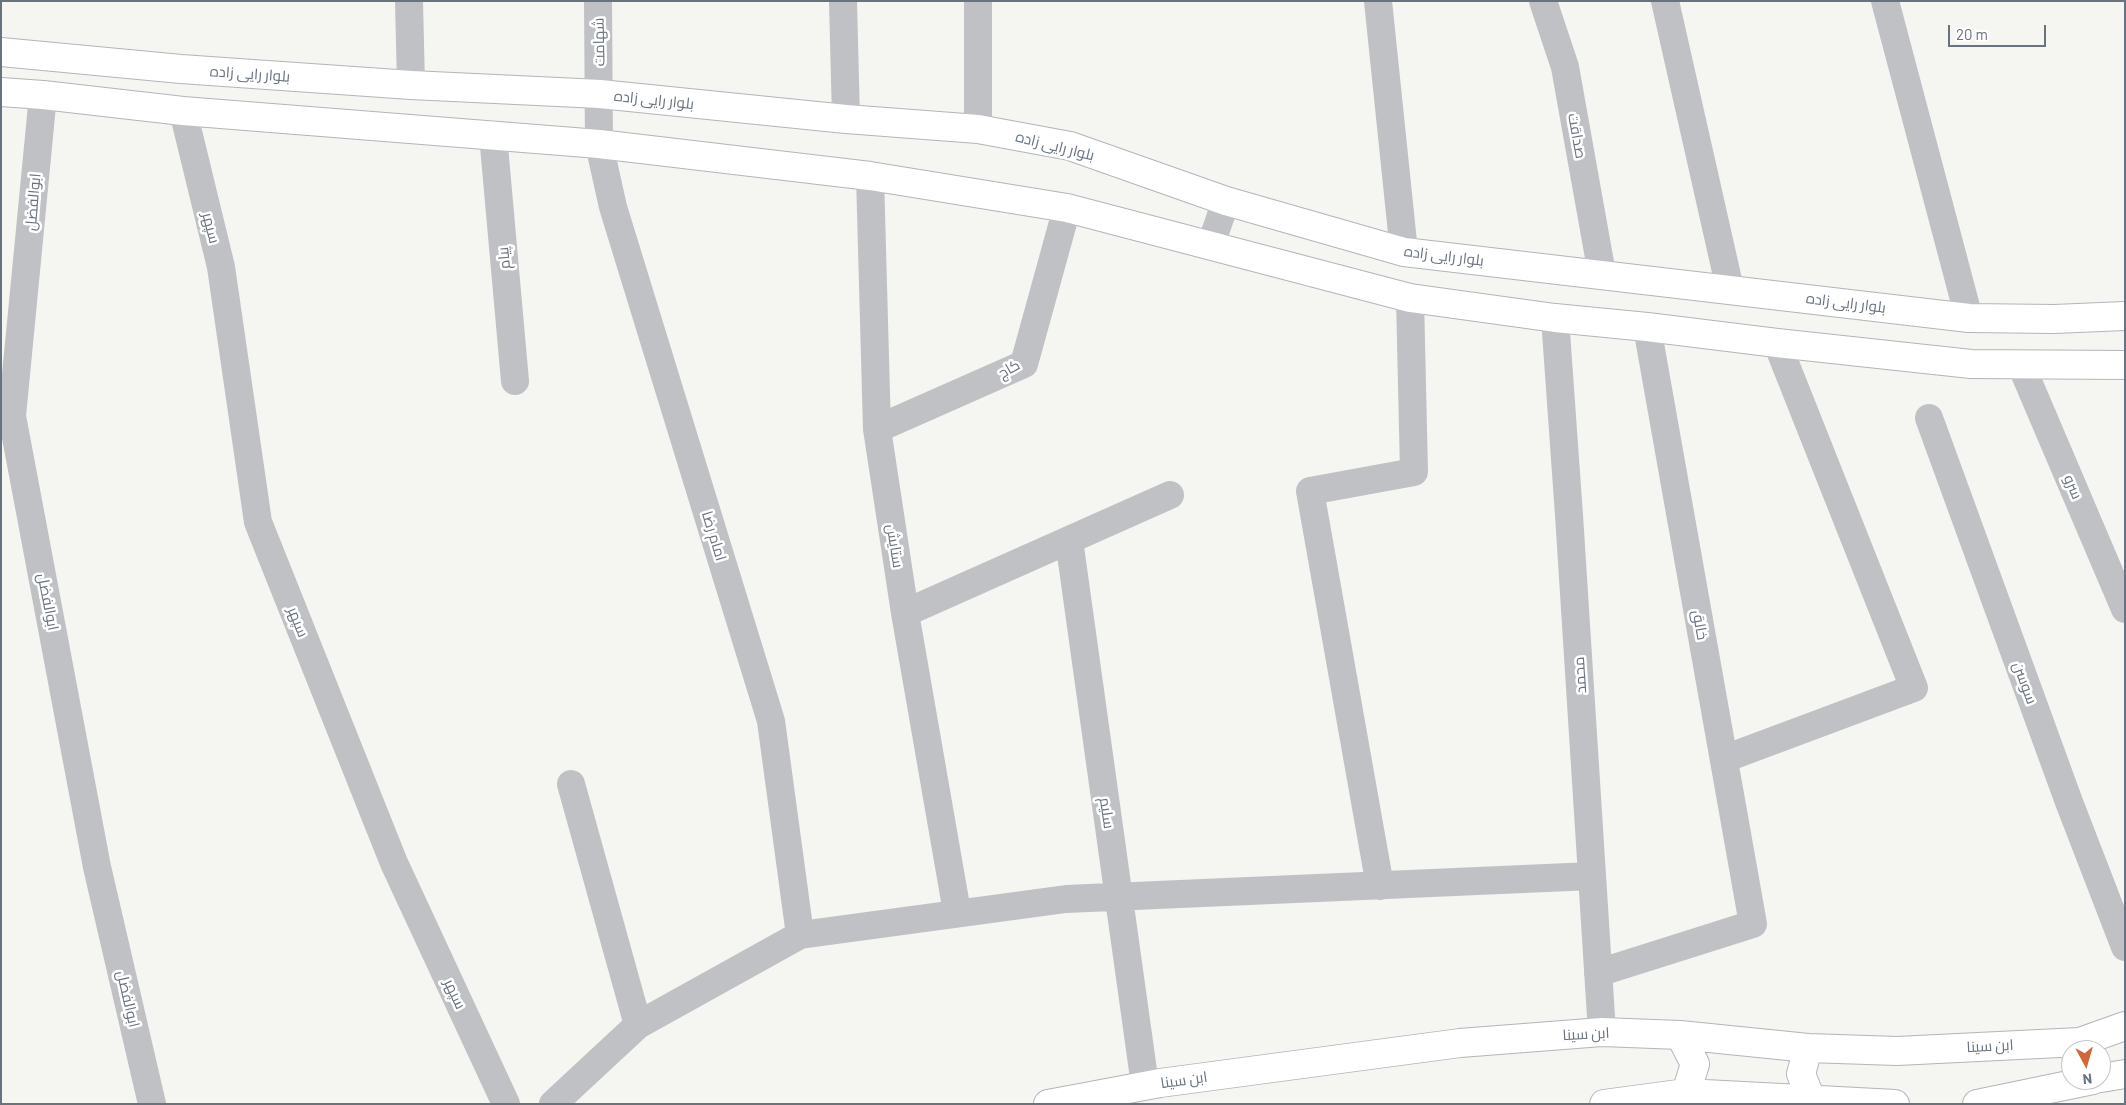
<!DOCTYPE html>
<meta charset="utf-8">
<style>
body{margin:0}
#map{position:relative;width:2126px;height:1105px;overflow:hidden;background:#f5f5f2;font-family:Barlow,sans-serif}
canvas{display:block}
.frame{position:absolute;inset:0;border:2px solid #68737f;pointer-events:none}
.north{position:absolute;left:2061px;top:1040px;width:50px;height:50px;box-sizing:border-box;background:#fff;border:1px solid #c3c7cc;border-radius:50%;rotate:174deg;font-size:14px;font-weight:700;line-height:20px;text-align:center;color:#68737f}
.north::after{content:'';display:block;margin:auto;width:18px;height:22px;background:#ce6839;clip-path:polygon(50% 0,100% 100%,50% 72%,0 100%)}
.scale{position:absolute;left:1948px;top:25px;width:98px;height:22px;box-sizing:border-box;border:2px solid #68737f;border-top:0;padding-left:6px;font-size:15px;line-height:18px;white-space:nowrap;color:#68737f;-webkit-text-stroke:4px #fff;paint-order:stroke}
</style>
<div id="map">
<canvas width="2126" height="1105"></canvas>
<div class="frame"></div>
<div class="north">N</div>
<div class="scale">20 m</div>
</div>
<script>
const c = document.querySelector('canvas').getContext('2d');
c.lineJoin = 'round';
function trace(path, color, width, dash) { c.strokeStyle = color; c.lineWidth = width; c.lineCap = dash ? 'butt' : 'round'; c.setLineDash(dash || []); c.stroke(path); }
function label(font, color, halo, rows, align = 'center') {
  c.font = font + ' Barlow,Cairo,sans-serif'; c.lineWidth = 5; c.setLineDash([]); c.textBaseline = 'middle'; c.strokeStyle = halo; c.fillStyle = color; for (const [text, x, y, turn = 0] of rows) {
    c.save(); c.translate(x, y); c.rotate((+turn || 0) * Math.PI / 180); c.textAlign = isNaN(turn) ? turn : align; if (halo) c.strokeText(text, 0, 0); c.fillText(text, 0, 0); c.restore();
  }
}
const major = new Path2D(`
 M1,52L181,69L411,85L600,94L846,119L978,129L1070,146L1226,201L1404,252L1969,318L2054,319L2125,316
 M1,92L43,95L183,111L599,144L870,176L1067,208L1410,298L1555,318L1647,327L1777,343L1971,364L2125,365
 M1680,1035L1695,1064L1686,1093
 M1808,1048L1801,1074L1811,1099
 M2101,1078L2125,1074
 M1048,1104L1160,1083L1460,1043L1602,1032L1680,1035L1808,1048L1897,1051L2080,1042L2125,1026
 M1604,1104L1686,1093L1895,1104
 M1977,1104L2093,1080`);
trace(major, '#b2b5b9', 30);
trace(new Path2D(`
 M409,1L411,85
 M598,1L599,144L613,207L771,721L800,935
 M843,1L846,119
 M1378,1L1404,252
 M1543,1L1565,67L1602,274
 M1665,1L1730,289
 M1885,1L1969,318
 M43,95L12,416L97,867L152,1104
 M183,111L221,267L258,522L394,863L506,1104
 M978,129V1
 M493,135L515,381
 M870,176L877,429L905,613L957,912
 M1211,244L1226,201
 M1555,318L1569,515L1602,1032
 M2021,365L2125,609
 M1929,418L2069,802L2125,947
 M877,429L1024,364L1067,208
 M1069,540L1145,1085
 M905,613L1170,495
 M1724,759L1914,688L1777,343
 M571,784L638,1025
 M1380,886L1310,491L1414,472L1410,298
 M1598,973L1753,924L1647,327
 M553,1104L638,1025L800,935L1066,899L1592,876`), '#bfc1c5', 28);
trace(major, '#fff', 28);
label('15px', '#68737f', '#fff', [
 ["شهامت",599,42,-91],
 ["بلوار رایی زاده",250,74,4],
 ["بلوار رایی زاده",654,100,6],
 ["صداقت",1577,136,80],
 ["بلوار رایی زاده",1055,146,14],
 ["ابوالفضل",33,202,-85],
 ["سپهر",211,228,76],
 ["بلوار رایی زاده",1444,256,7],
 ["پیام",504,258,-95],
 ["بلوار رایی زاده",1846,303,7],
 ["کاج",1009,369,-30],
 ["سرو",2073,487,67],
 ["امام رضا",714,536,73],
 ["ستایش",895,546,81],
 ["ابوالفضل",48,602,79],
 ["سپهر",298,622,68],
 ["خالق",1700,625,80],
 ["محمد",1580,675,-94],
 ["سوسن",2025,683,70],
 ["سلیم",1107,813,82],
 ["سپهر",455,994,65],
 ["ابوالفضل",128,999,77],
 ["ابن سینا",1586,1034,-3],
 ["ابن سینا",1990,1046,-3],
 ["ابن سینا",1184,1080,-8]
]);
</script>
